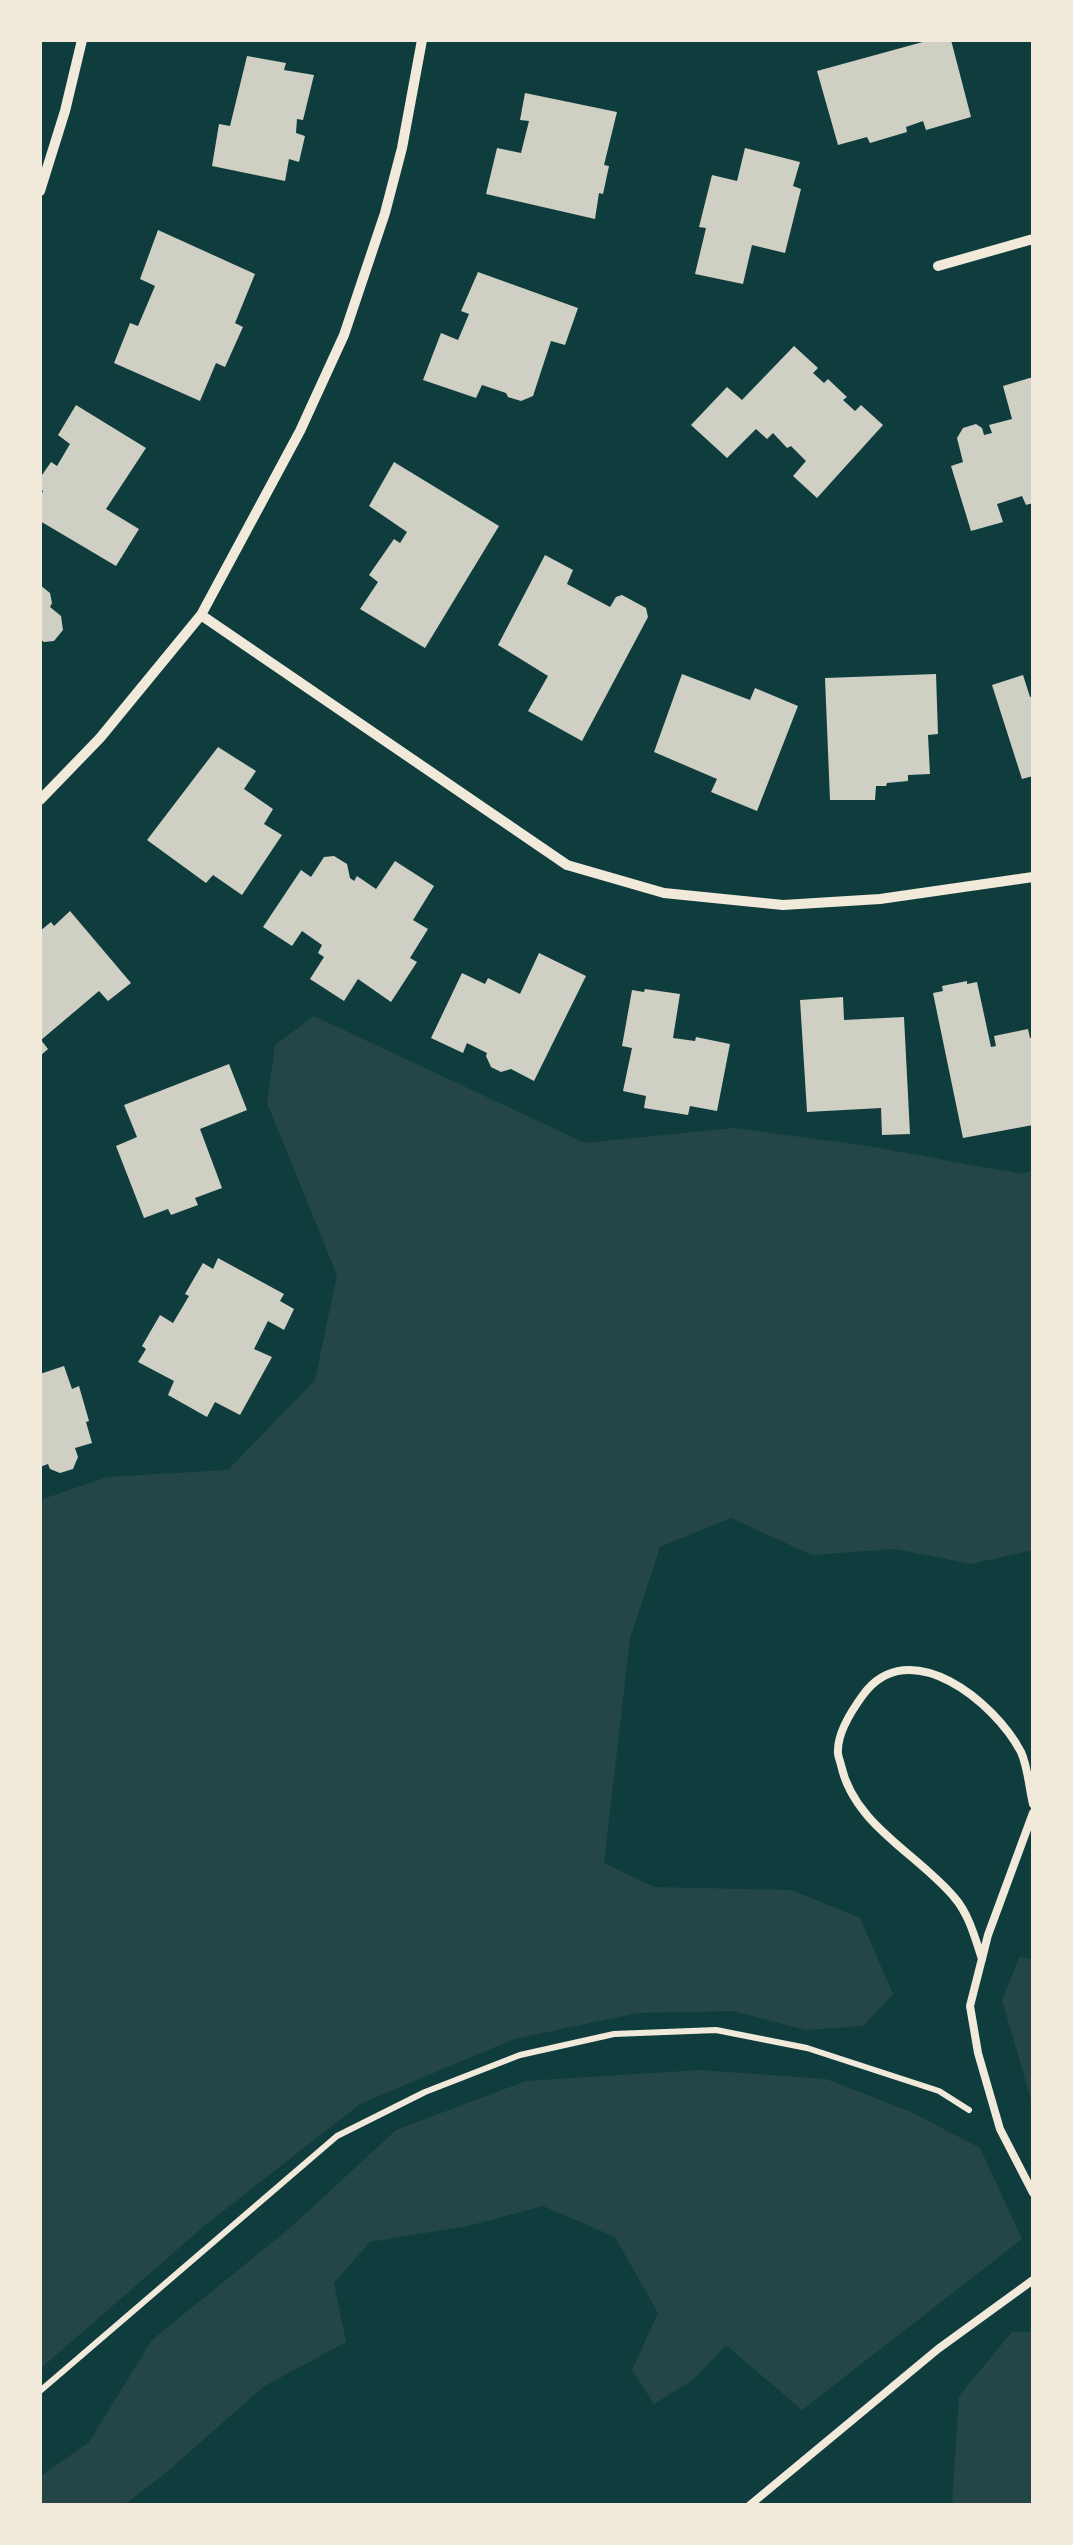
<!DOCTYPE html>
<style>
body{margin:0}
#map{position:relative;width:1073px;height:2545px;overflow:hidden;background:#0f3d3e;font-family:"Exo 2",sans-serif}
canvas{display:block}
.frame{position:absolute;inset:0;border:42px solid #f1e9da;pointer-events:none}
</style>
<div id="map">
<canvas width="1073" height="2545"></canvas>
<div class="frame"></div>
</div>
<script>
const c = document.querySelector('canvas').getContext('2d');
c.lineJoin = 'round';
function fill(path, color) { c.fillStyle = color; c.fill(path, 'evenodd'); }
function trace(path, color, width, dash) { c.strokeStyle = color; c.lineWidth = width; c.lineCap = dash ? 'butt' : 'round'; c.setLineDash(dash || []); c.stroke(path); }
fill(new Path2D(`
 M314,1016L585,1143L734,1128L868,1146L1021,1174L1033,1171V1550L971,1564L895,1549L812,1555L731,1518L660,1547L630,1638L604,1863L654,1887L791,1890L860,1918L893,1994L863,2026L806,2030L733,2011L638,2013L514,2039L360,2104L204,2226L40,2369V1500L107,1477L228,1470L315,1380L337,1275L267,1103L275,1045Z
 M1020,1956L1033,1960V2106L1002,2000Z
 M700,2070L826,2079L911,2112L980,2148L1022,2239L802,2410L726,2345L694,2379L654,2404L632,2370L658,2313L615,2237L543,2206L468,2226L370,2242L334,2283L346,2342L263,2387L167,2472L124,2505H40V2477L89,2442L152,2340L291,2227L396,2130L526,2081Z
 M1012,2332H1033V2505H952L959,2396Z`), '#244646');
fill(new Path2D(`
 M930,40H951L971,117L926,130L923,121L906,127L907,132L870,143L867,137L838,145L817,71Z
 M247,56L286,63L284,70L314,75L303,120L297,119L296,133L305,136L299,162L289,159L285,181L212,166L219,124L230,126Z
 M525,93L617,112L604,165L609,166L603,194L599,193L595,219L486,194L497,148L521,153L529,121L520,120Z
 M745,148L800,162L793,186L801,189L785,253L752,245L743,284L695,274L706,228L699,227L712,175L737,181Z
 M158,230L255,274L235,323L243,327L225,367L216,363L200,401L114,363L130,323L138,326L155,286L140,279Z
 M478,272L578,308L565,345L551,341L533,396L521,401L508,397L506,393L482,385L476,398L423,380L441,333L458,340L469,314L461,311Z
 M794,346L818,368L813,373L824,383L828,379L847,397L843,400L855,411L861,405L883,425L817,498L793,476L806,461L791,446L787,448L773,433L767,439L756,429L727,458L691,425L727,387L742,400Z
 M1033,377V503L1026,505L1022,496L997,504L1003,522L971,531L951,466L963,462L957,438L963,428L976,424L982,428L984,435L992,433L989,425L1012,419L1003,386Z
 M76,405L146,448L106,509L139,529L116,566L40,521V497L43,491L40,489V478L51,462L57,466L70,444L58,435Z
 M394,462L499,526L425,648L360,609L378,582L369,575L394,539L400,543L407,532L369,506Z
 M545,555L573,570L567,584L610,607L616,597L622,595L646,608L648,617L582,741L528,711L548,676L498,645Z
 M40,585L50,593L52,603L50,607L61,616L63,630L54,641L44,642L40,639Z
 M682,674L750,700L755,688L798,706L757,811L711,792L717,779L654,752Z
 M936,674L938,734L928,735L930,774L908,775V781L887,783L886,786H876L875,800H830L825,678Z
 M1023,675L1030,697L1033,696V776L1022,779L992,685Z
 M218,747L256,771L244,789L273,809L264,824L282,835L242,895L213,875L206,883L147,840Z
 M334,856L347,864L350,878L354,881L357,876L376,889L395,861L434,886L413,920L428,929L410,958L417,962L391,1002L358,979L344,1001L310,979L324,957L318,953L322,945L302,931L292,946L263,927L301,870L311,877L324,857Z
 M70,911L131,983L108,1001L99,991L41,1040L48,1049L40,1056V931L51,922L54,926Z
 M539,953L586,976L534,1081L511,1069L501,1072L491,1067L486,1056L487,1053L467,1043L463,1053L431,1038L462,973L485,984L488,978L520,994Z
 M967,981V984L977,982L991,1047L996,1046L994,1036L1028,1029L1030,1038L1033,1037V1125L963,1138L933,993L943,991L942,986Z
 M645,989L680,994L673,1038L695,1041L696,1037L730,1044L717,1111L690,1106L688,1115L644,1108L646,1096L623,1091L632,1048L622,1046L632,990L644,992Z
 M843,997L844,1020L904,1017L910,1134L882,1135L881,1108L807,1112L800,1000Z
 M229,1064L247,1110L200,1129L222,1188L195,1198L198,1205L171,1215L168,1209L144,1218L116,1146L137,1137L124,1105Z
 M218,1258L284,1294L280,1301L294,1309L284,1330L268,1321L254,1349L272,1357L240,1415L215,1402L207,1417L168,1395L174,1381L138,1362L146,1349L142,1346L160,1315L173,1323L189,1296L185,1294L203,1263L213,1269Z
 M64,1366L72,1389L79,1386L89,1421L86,1422L92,1443L75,1448L78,1457L73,1469L60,1473L50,1469L48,1464L40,1467V1374Z`), '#cfcfc3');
trace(new Path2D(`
 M40,2391L337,2136L425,2092L520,2055L614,2034L716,2030L807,2048L939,2091L969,2110`), '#f1e9da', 6);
trace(new Path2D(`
 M1033,1813L988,1935L970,2006L978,2053L1000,2129L1033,2193
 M982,1959C975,1938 969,1914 954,1897C917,1853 854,1825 841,1765C840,1760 837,1755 838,1750C838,1732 852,1710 863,1695C909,1632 995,1702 1021,1752C1028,1767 1029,1788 1033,1804
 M750,2505L938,2349L1033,2280`), '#f1e9da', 8);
trace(new Path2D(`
 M40,191L65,111L82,40
 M938,266L1033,239
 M201,615L567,865L664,893L783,905L880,899L1033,877
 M40,800L100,738L201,615L300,431L344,335L385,213L402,148L422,40`), '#f1e9da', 10);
</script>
